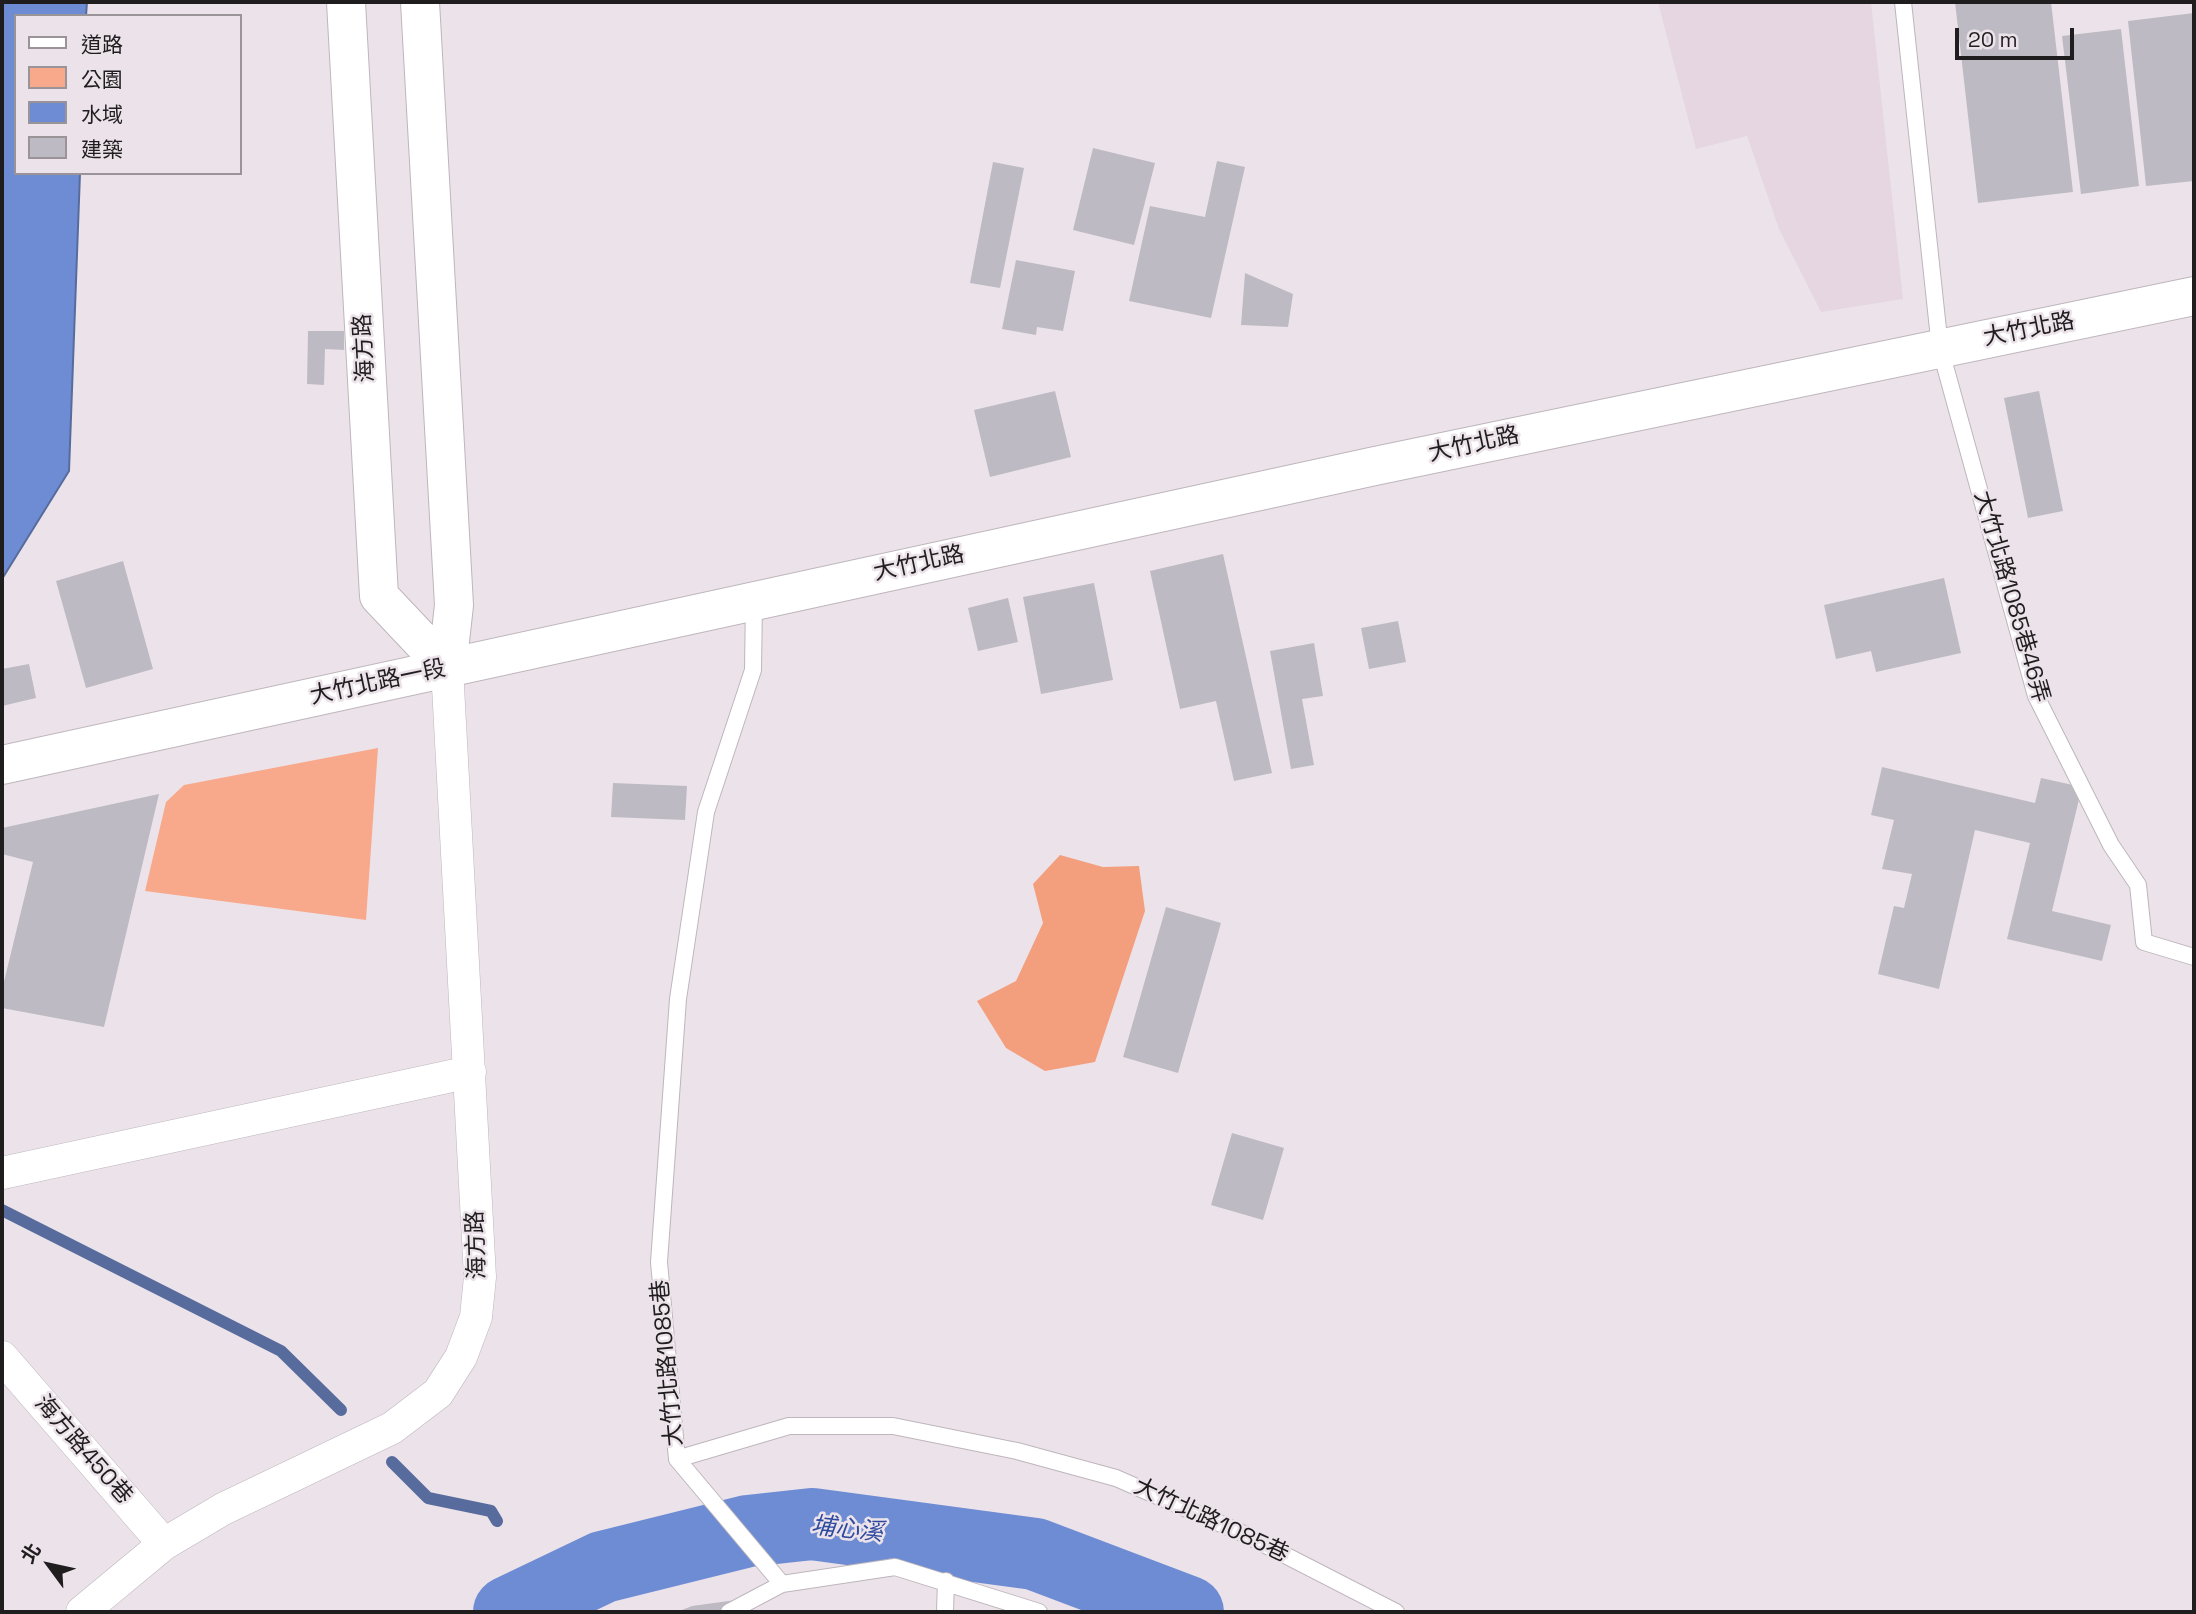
<!DOCTYPE html>
<meta charset="utf-8">
<style>
body{margin:0}
#map{position:relative;width:2196px;height:1614px;overflow:hidden;background:#ece3ea;font-family:"Space Grotesk","Noto Sans TC",sans-serif}
canvas{display:block}
.frame{position:absolute;inset:0;border:4px solid #201d1f;pointer-events:none}
.legend{position:absolute;left:14px;top:14px;width:228px;height:161px;box-sizing:border-box;background:#ece3ea;border:2px solid #9a9499;margin:0;padding:9px 12px;list-style:none;font-size:21px;color:#201d1f}
.legend li{display:flex;align-items:center;gap:14px;height:35px}
.legend b{width:35px;border:2px solid #9a9499}
.north{position:absolute;left:14px;top:1530px;width:70px;height:70px;-webkit-text-stroke:5px #ece3ea;paint-order:stroke;rotate:303deg;font-size:19px;font-weight:700;line-height:28px;text-align:center;color:#201d1f}
.north::after{content:'';display:block;margin:auto;width:24px;height:32px;background:#201d1f;clip-path:polygon(50% 0,100% 100%,50% 72%,0 100%)}
.scale{position:absolute;left:1955px;top:28px;width:119px;height:32px;box-sizing:border-box;border:4px solid #201d1f;border-top:0;padding-left:9px;font-size:21px;line-height:24px;white-space:nowrap;color:#201d1f;-webkit-text-stroke:5px #ece3ea;paint-order:stroke}
</style>
<div id="map">
<canvas width="2196" height="1614"></canvas>
<div class="frame"></div>
<ul class="legend">
<li><b style="height:9px;background:#fff"></b>道路</li>
<li><b style="height:19px;background:#f8a98b"></b>公園</li>
<li><b style="height:19px;background:#6e8cd3"></b>水域</li>
<li><b style="height:19px;background:#bdbac3"></b>建築</li>
</ul>
<div class="north">北</div>
<div class="scale">20 m</div>
</div>
<script>
const c = document.querySelector('canvas').getContext('2d');
c.lineJoin = 'round';
function fill(path, color) { c.fillStyle = color; c.fill(path, 'evenodd'); }
function trace(path, color, width, dash) { c.strokeStyle = color; c.lineWidth = width; c.lineCap = dash ? 'butt' : 'round'; c.setLineDash(dash || []); c.stroke(path); }
function label(font, color, halo, rows, align = 'center') {
  c.font = font + ' "Space Grotesk","Noto Sans TC",sans-serif'; c.lineWidth = 5; c.setLineDash([]); c.textBaseline = 'middle'; c.strokeStyle = halo; c.fillStyle = color; for (const [text, x, y, turn = 0] of rows) {
    c.save(); c.translate(x, y); c.rotate((+turn || 0) * Math.PI / 180); c.textAlign = isNaN(turn) ? turn : align; if (halo) c.strokeText(text, 0, 0); c.fillText(text, 0, 0); c.restore();
  }
}
fill(new Path2D(`
 M1658,2H1871L1903,299L1821,312L1779,229L1747,136L1696,149Z`), '#e5d6e1');
fill(new Path2D(`
 M378,748L366,920L145,891L166,802L184,785Z`), '#f8a98b');
fill(new Path2D(`
 M1060,855L1103,867L1139,866L1145,911L1095,1062L1045,1071L1006,1048L977,1001L1016,981L1043,923L1033,884Z`), '#f39e7d');
const water = new Path2D(`
 M2,2H87L86,16H16V173H80L69,471L2,579Z`);
fill(water, '#6e8cd3');
trace(water, '#576b9d', 2);
trace(new Path2D(`
 M2,1210L281,1351L341,1410
 M392,1462L428,1498L491,1511L497,1521`), '#576b9d', 12);
trace(new Path2D(`
 M509,1612L603,1567L748,1531L812,1524L1035,1554L1188,1612`), '#6e8cd3', 72);
fill(new Path2D(`
 M1955,2H2051L2073,192L1978,203Z
 M2194,13V181L2146,186L2128,21Z
 M2121,29L2139,186L2081,194L2062,36Z
 M1093,148L1155,163L1134,245L1073,230Z
 M1217,161L1245,167L1211,318L1129,301L1150,206L1205,217Z
 M993,162L1024,168L1000,288L970,283Z
 M1016,260L1075,271L1063,331L1037,327L1036,335L1002,329Z
 M1245,273L1293,294L1288,327L1241,325Z
 M308,331H344V350L325,349L324,385L307,384Z
 M1055,391L1071,457L990,477L974,410Z
 M2039,391L2063,511L2028,518L2004,398Z
 M1223,554L1272,773L1234,781L1216,701L1180,709L1150,571Z
 M123,561L153,669L86,688L56,581Z
 M1944,578L1961,653L1876,672L1871,651L1836,659L1824,605Z
 M1094,583L1113,680L1041,694L1023,597Z
 M1008,598L1018,642L978,651L968,608Z
 M1398,621L1406,662L1369,669L1361,628Z
 M1314,643L1323,696L1302,699L1314,765L1291,769L1270,651Z
 M29,664L36,698L2,706V669Z
 M1882,767L2035,803L2041,778L2082,787L2052,911L2111,925L2102,961L2007,939L2030,843L1975,830L1939,989L1878,974L1894,906L1904,908L1912,874L1882,869L1894,820L1871,815Z
 M613,783L687,786L685,820L611,817Z
 M159,794L104,1027L2,1008V990L33,862L2,854V828Z
 M1166,907L1221,923L1178,1073L1123,1057Z
 M1232,1133L1284,1148L1263,1220L1211,1205Z
 M736,1600L738,1612H677L692,1606Z`), '#bdbac3');
const service = new Path2D(`
 M1903,2L1940,348L2036,696L2111,845L2138,885L2144,942L2194,957
 M677,1459L659,1262L678,999L706,812L753,670L754,601
 M677,1459L789,1426H893L1017,1451L1116,1478L1244,1534L1396,1612
 M677,1459L782,1584
 M729,1612L782,1584L895,1567L1039,1612
 M945,1612L946,1581`);
const minor = new Path2D(`
 M2,1173L470,1072
 M2,1357L164,1544
 M82,1612L164,1544L223,1509L392,1428L438,1393L461,1357L476,1317L480,1277L447,668`);
const tertiary = new Path2D(`
 M346,2L379,596L447,668
 M420,2L454,605L447,668
 M2,765L1375,466L2194,296`);
trace(service, '#beb6bc', 18);
trace(minor, '#beb6bc', 33);
trace(tertiary, '#beb6bc', 40);
trace(service, '#fff', 16);
trace(minor, '#fff', 32);
trace(tertiary, '#fff', 38);
label('23px', '#201d1f', '#ece3ea', [
 ["大竹北路",2029,330,-11],
 ["海方路",365,348,-93],
 ["大竹北路",1474,445,-12],
 ["大竹北路",919,564,-12],
 ["大竹北路1085巷46弄",2011,597,74],
 ["大竹北路一段",378,683,-12],
 ["海方路",477,1245,-92],
 ["大竹北路1085巷",668,1363,-95],
 ["海方路450巷",83,1450,49],
 ["大竹北路1085巷",1211,1521,25]
]);
label('italic 24px', '#2d4a9f', '#ece3ea', [
 ["埔心溪",847,1530,6]
]);
</script>
